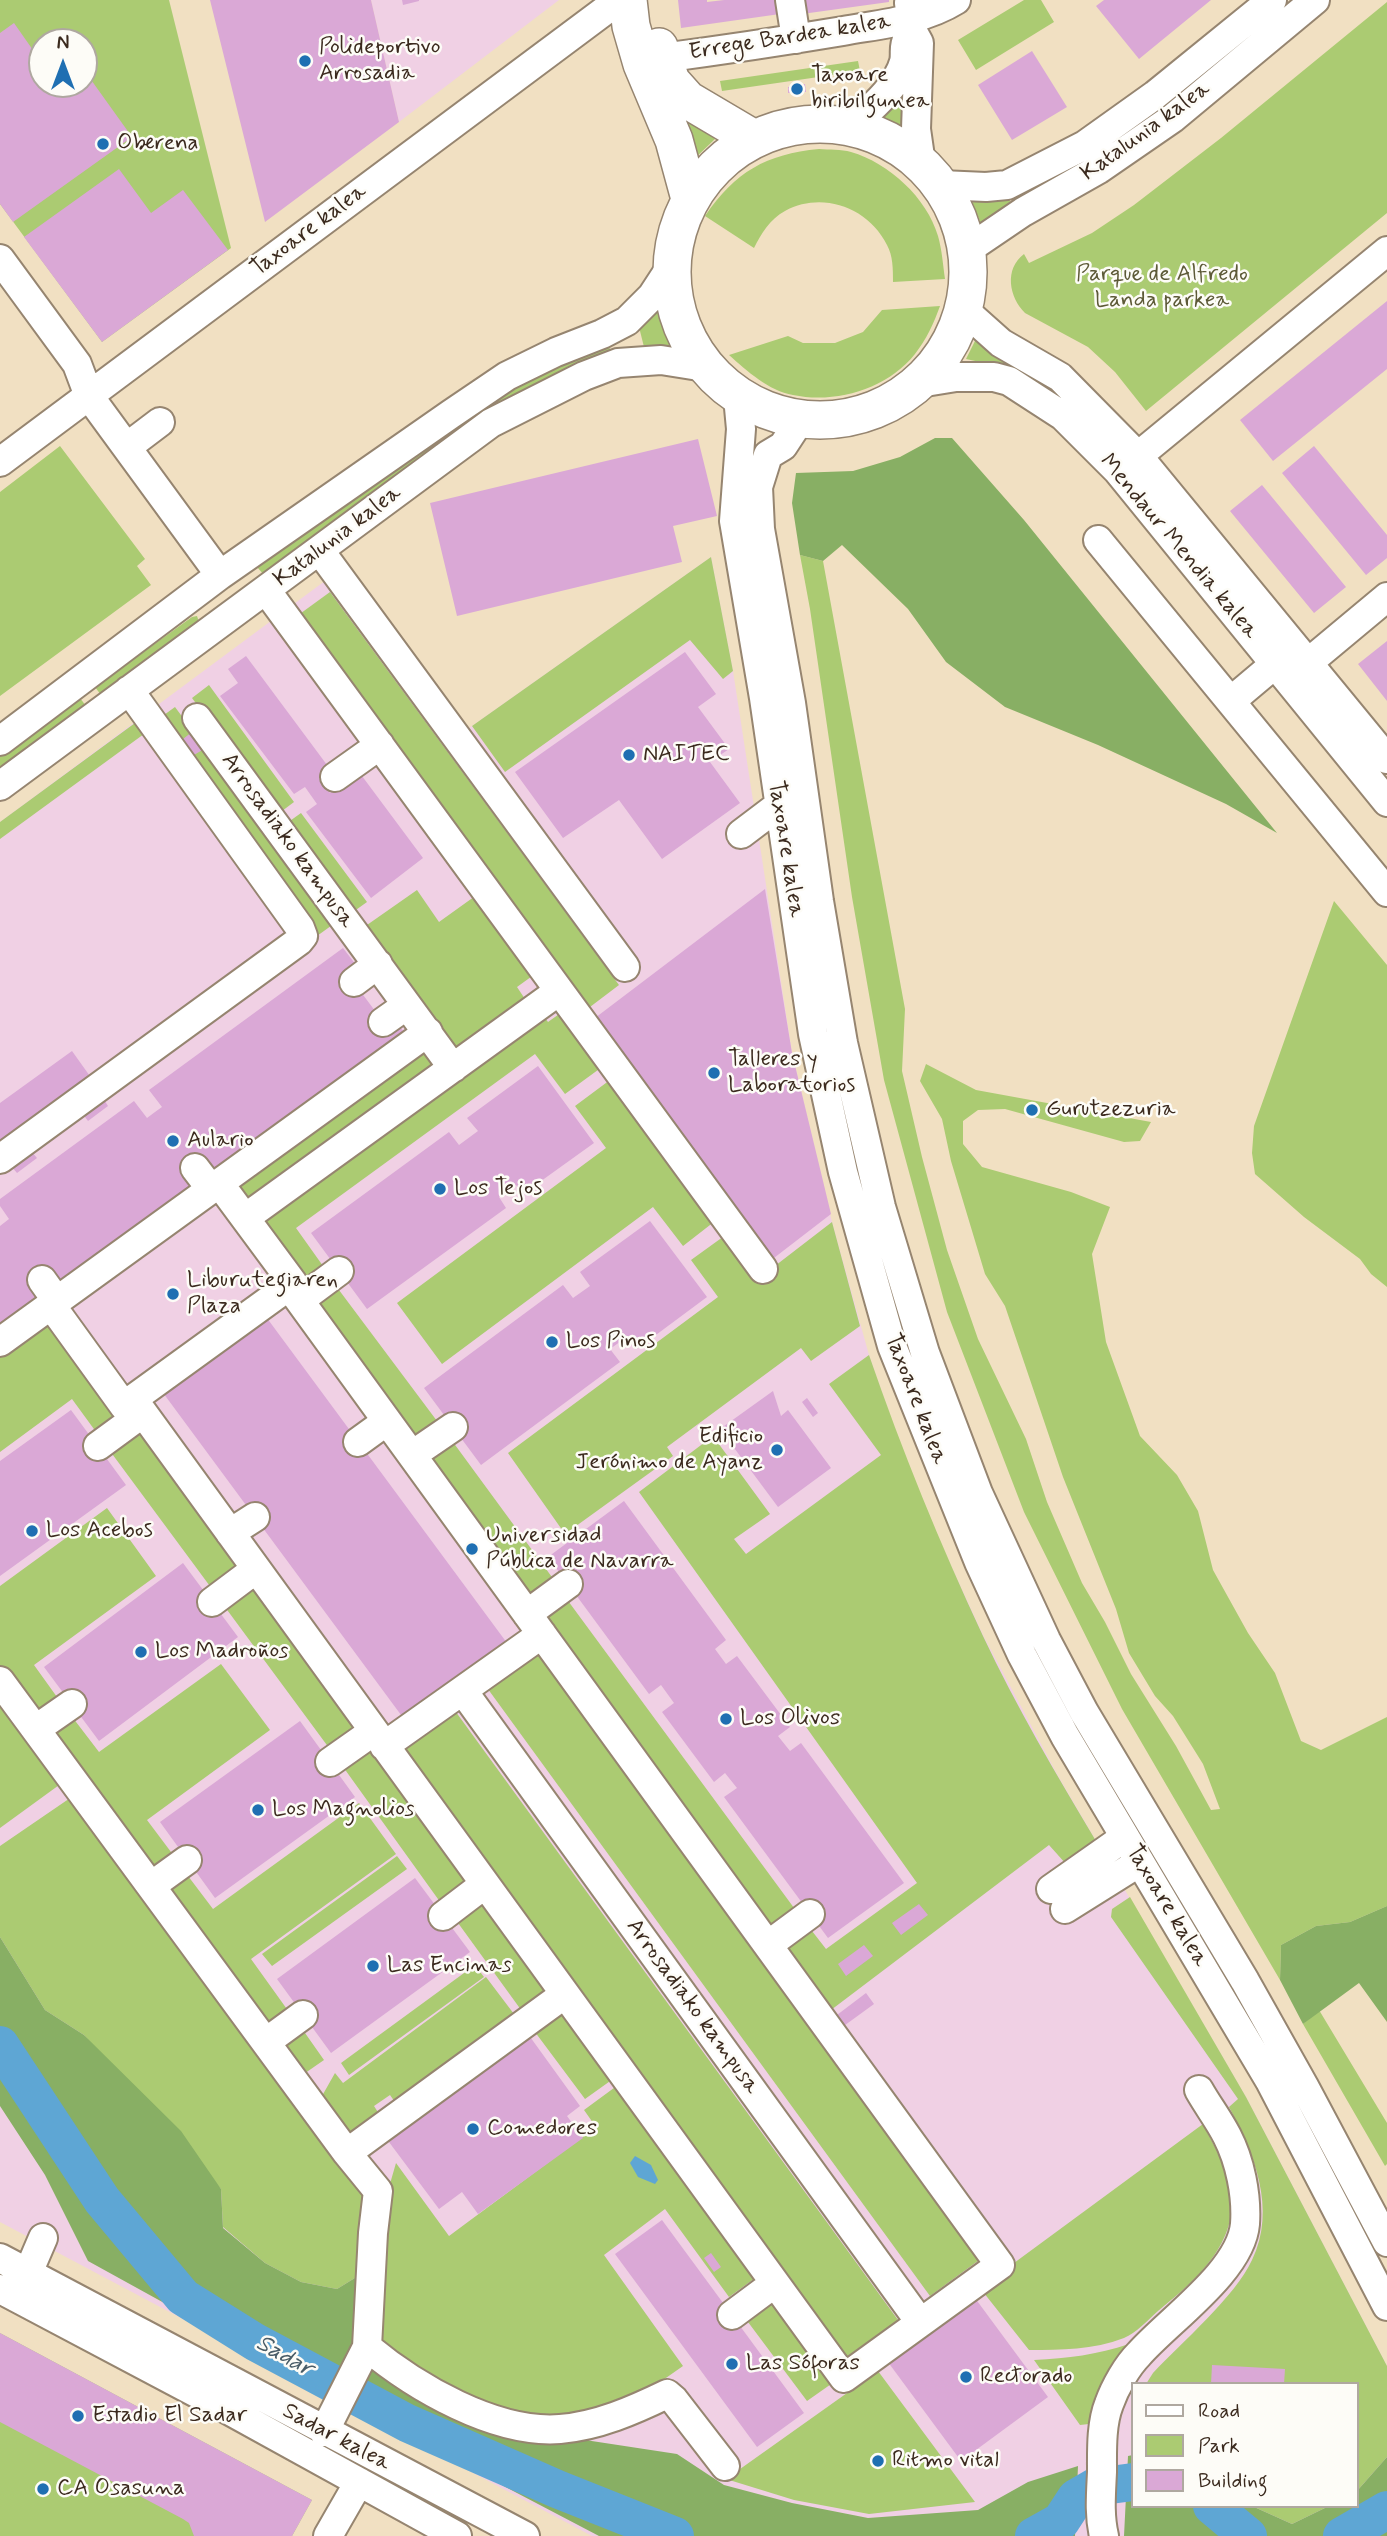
<!DOCTYPE html>
<html>
<head>
<meta charset="utf-8">
<style>
	body { margin:0 }
	#map { position:relative; width:1387px; height:2536px; overflow:hidden; background:#f1e0c2; font-family:Mynerve,sans-serif }
	canvas { display:block }
	.legend { position:absolute; left:1131px; top:2382px; width:228px; height:126px; box-sizing:border-box; background:#fdfcf7; border:2px solid #afa8a0; margin:0; padding:9px 12px; list-style:none; font-size:21px; color:#3b2a1e }
	.legend li { display:flex; align-items:center; gap:14px; height:35px }
	.legend b { width:35px; border:2px solid #afa8a0 }
	.north { position:absolute; left:28px; top:28px; width:70px; height:70px; box-sizing:border-box; background:#fdfcf7; border:2px solid #afa8a0; border-radius:50%; rotate:0deg; font-size:19px; font-weight:700; line-height:28px; text-align:center; color:#3b2a1e }
	.north::after { content:''; display:block; margin:auto; width:24px; height:32px; background:#1f6fb2; clip-path:polygon(50% 0,100% 100%,50% 72%,0 100%) }
</style>
</head>
<body>
<div id="map">
<canvas width="1387" height="2536"></canvas>
<ul class="legend">
<li><b style="height:9px;background:#fff"></b>Road</li>
<li><b style="height:19px;background:#abcb72"></b>Park</li>
<li><b style="height:19px;background:#daa8d6"></b>Building</li>
</ul>
<div class="north">N</div>
</div>
<script>
const context = document.querySelector('canvas').getContext('2d');
context.lineJoin = 'round';
function paint(path, color) { context.fillStyle = color; context.fill(path, 'evenodd'); }
function strokePath(path, color, width, dash) { context.strokeStyle = color; context.lineWidth = width; context.lineCap = dash ? 'butt' : 'round'; context.setLineDash(dash || []); context.stroke(path); }
function drawText(font, color, halo, rows, align = 'center') {
  context.font = font + ' Mynerve,sans-serif'; context.lineWidth = 5; context.setLineDash([]); context.textBaseline = 'middle'; context.strokeStyle = halo; context.fillStyle = color; for (const [text, x, y, turn = 0] of rows) {
    context.save(); context.translate(x, y); context.rotate((+turn || 0) * Math.PI / 180); context.textAlign = isNaN(turn) ? turn : align; if (halo) context.strokeText(text, 0, 0); context.fillText(text, 0, 0); context.restore();
  }
}
paint(new Path2D(`
	M371 0H559L399 122Z
	M711 557 733 671 792 1053 832 1222 869 1355 899 1442 928 1516 984 1637 1057 1774 1246 2097 1387 2366V2536H592L0 2222V822L341 569 462 733ZM1133 2384H1357V2506H1133Z`), '#f0d0e4');
paint(new Path2D(`
	M0 0H169L231 248 102 342 0 204ZM42 42H84V84H42Z
	M1024 0H1041L1054 22 976 70 958 40Z
	M1387 2V213L1146 411 1115 372 1088 347 1025 313C1009 297 1004 269 1024 254L1029 263 1092 233 1134 205 1221 138Z
	M858 61 860 71 722 91 720 81Z
	M899 90 907 92 908 129 881 116Z
	M689 120 715 139 691 162 678 127Z
	M819 149C829 150 841 149 851 152 889 163 927 198 938 236 942 250 943 265 945 279L893 282C893 269 893 256 887 245 868 207 822 191 785 211 770 219 761 234 754 248L705 216C735 172 766 154 819 149Z
	M1009 199 1011 203 981 224 972 202Z
	M940 306C934 323 926 340 915 354 887 389 836 404 793 395 769 391 747 371 729 355L788 336 803 343H835L863 332 882 310Z
	M661 309 675 347H644L639 327Z
	M976 339 1010 364 1008 368 966 359Z
	M607 343 612 353 264 575 257 567 431 439 540 372Z
	M60 446 145 559 137 566 151 585 0 696V492Z
	M800 555 823 561 905 1009 902 1071 922 1157 947 1250 978 1339 1026 1439 1047 1502 1082 1583 1105 1622 1131 1674 1176 1746 1211 1810 1220 1809 1203 1764 1173 1716 1155 1696 1129 1653 1116 1609 1063 1477 1005 1306 985 1274 951 1161 942 1119 920 1081 926 1064 976 1090 1151 1122 1140 1141 1124 1142 1005 1109 978 1110 963 1121V1144L982 1167 1071 1192 1110 1207 1092 1254 1106 1342 1140 1436 1177 1475 1198 1511 1213 1570 1248 1633 1275 1673 1301 1741 1321 1750 1387 1717V1906L1350 1922 1316 1926 1281 1945 1280 1980 1122 1709 1024 1512 947 1312 884 1080 852 897 810 609Z
	M711 557 733 671 723 679 690 640 505 772 472 726Z
	M330 592 619 985 586 1010 297 616Z
	M197 616 199 622 101 695 95 687 192 617Z
	M209 685 294 802 278 814 192 698Z
	M80 698 86 706 0 769V757Z
	M175 707 335 923 317 936 157 720Z
	M135 723 144 734 0 839V822Z
	M301 813 367 902 353 912 287 823Z
	M417 890 439 922 478 894 535 974 517 987 529 1005 458 1054 367 925Z
	M1334 901 1387 965V1287L1371 1274 1360 1259 1304 1217 1255 1174 1252 1153 1254 1126Z
	M540 1011 548 1022 562 1012 602 1067 565 1094 535 1054 296 1228 328 1273 303 1291 258 1216Z
	M426 1042 444 1068 249 1210 230 1185Z
	M614 1077 719 1218 683 1246 653 1207 442 1364 397 1303 606 1148 575 1106Z
	M832 1222 860 1326 811 1361 801 1348 667 1447 673 1456 565 1534 508 1453 718 1297 691 1260 727 1234 758 1279Z
	M333 1282 440 1425 416 1443 309 1300Z
	M50 1310 127 1415 99 1436 72 1399 0 1452V1347Z
	M869 1355C902 1451 940 1544 983 1636 1016 1706 1056 1774 1096 1841L1066 1864 1049 1845 831 2010 779 1942 805 1922 826 1949 917 1883 639 1492 713 1436 770 1514 734 1539 746 1554 881 1455 829 1384Z
	M135 1427 243 1572 215 1593 107 1447Z
	M450 1438 557 1584 531 1603 424 1456Z
	M107 1508 156 1576 34 1665 62 1704 39 1722 0 1669V1586Z
	M251 1582 361 1731 332 1752 222 1603Z
	M563 1594 797 1912 772 1930 538 1612Z
	M538 1647 982 2258 930 2296 485 1685Z
	M221 1664 270 1730 147 1820 177 1860 152 1878 48 1737 73 1718 99 1752Z
	M0 1691 66 1780 0 1828Z
	M453 1708 898 2320 845 2358 400 1746Z
	M370 1743 472 1885 443 1906 341 1764Z
	M76 1794 369 2190 363 2273 337 2289 301 2282 265 2263 223 2227 221 2189 84 2035 45 2010 0 1937V1846Z
	M359 1803 396 1854 251 1959 289 2012 265 2030 162 1889 185 1872 213 1909Z
	M397 1856 407 1869 272 1966 262 1954Z
	M481 1896 552 1993 524 2014 453 1916Z
	M1130 1897 1246 2097 1387 2366V2457L1357 2491V2384H1146L1153 2373C1182 2342 1235 2297 1252 2260 1277 2209 1254 2153 1229 2107L1238 2099 1111 1917 1112 1909Z
	M475 1965 484 1977 349 2075 341 2063Z
	M486 1977 517 2018 397 2105 390 2095 374 2106 381 2117 347 2143 318 2103 335 2073 343 2083Z
	M557 2003 613 2079 585 2099 529 2024Z
	M1319 2010 1387 2123V2164L1385 2166 1303 2024Z
	M294 2031 299 2037 305 2033 324 2060 298 2078 275 2045Z
	M618 2085 758 2276 729 2297 665 2209 604 2255 683 2366 633 2401 549 2421 473 2404 390 2349 377 2332 385 2201 396 2163 449 2236 596 2127 584 2110Z
	M1203 2124C1213 2144 1226 2166 1230 2188 1241 2242 1195 2281 1158 2311 1148 2320 1136 2333 1124 2338 1093 2350 1061 2350 1029 2350L980 2288Z
	M775 2302 834 2382 807 2401 748 2322Z
	M0 2333 312 2500 292 2536H0Z
	M1129 2344 1097 2400 1089 2424 1080 2425 1034 2360C1068 2358 1097 2355 1129 2344Z
	M878 2371 975 2502 869 2514 794 2500 726 2479Z
	M1252 2506H1329L1292 2524Z`), '#abcb72');
paint(new Path2D(`
	M935 438H952L1024 520 1277 833 1226 804 1098 745 1005 707 946 662 908 609 842 545 823 561 800 555 792 503 796 473 853 471 900 457Z
	M1387 1906V2022L1359 1983 1303 2024 1280 1980 1281 1945 1316 1926 1350 1922Z
	M0 1937 45 2010 84 2035 181 2131 221 2189 223 2228 265 2263 301 2282 337 2289 363 2273 378 2368 572 2438 677 2454 724 2485 792 2503 868 2518 978 2510 1028 2482 1078 2466 1075 2536H599L351 2406 88 2261 45 2175 0 2106Z
	M1133 2455V2506H1252L1292 2524 1329 2506H1357V2491L1387 2457V2536H1124L1128 2456Z`), '#88af64');
paint(new Path2D(`
	M635 2156 651 2165 658 2180 655 2184 638 2177 630 2163Z`), '#5ea6d4');
strokePath(new Path2D(`
	M0 2045 102 2200 183 2297 255 2342 407 2423 557 2489 675 2536
	M1212 2506 1248 2536
	M1034 2536 1061 2521 1076 2498 1095 2487 1133 2482
	M1342 2536 1387 2510`), '#5ea6d4', 38);
paint(new Path2D(`
	M210 0H371L399 122 265 222Z
	M402 0H419V1L403 5Z
	M678 0H707V2L724 0H779L780 14 681 28Z
	M800 0H889V2L802 14Z
	M1104 0H1211L1139 59 1096 6Z
	M14 23 42 63V84H84V70L132 137 13 222 0 204V33Z
	M1032 51 1067 107 1012 140 978 85Z
	M805 84 806 92 788 93V87Z
	M119 169 151 213 183 190 228 250 102 342 24 237Z
	M1387 301V369L1273 461 1240 420Z
	M698 439 717 516 673 526 682 562 457 616 430 503Z
	M1314 446 1387 535V558L1366 575 1282 473Z
	M1262 485 1346 587 1314 613 1230 511Z
	M1387 641V701L1358 664Z
	M685 652 716 694 698 707 729 749 710 762 740 803 662 859 619 800 563 838 515 772Z
	M246 656 330 769 319 778 330 793 359 772 423 858 371 898 306 812 317 804 305 787 294 794 220 696 238 683 228 669Z
	M192 732 204 749 194 755 183 739Z
	M765 889 792 1053 831 1214 770 1261 591 1021Z
	M343 948 356 965 346 972 387 1027 396 1021 408 1038 0 1338V1226L9 1219 0 1206V1199L134 1101 147 1118 155 1112 162 1107 149 1090Z
	M72 1051 92 1079 0 1146V1103Z
	M538 1066 594 1143 523 1194 516 1185 499 1197 506 1208 367 1309 311 1233 449 1132 459 1145 478 1131 467 1118Z
	M103 1098 108 1106 88 1121 82 1113Z
	M31 1151 37 1158 17 1173 11 1166Z
	M650 1221 707 1297 637 1349 628 1336 610 1349 620 1362 481 1465 424 1388 563 1285 573 1298 590 1286 580 1272Z
	M261 1310 507 1643 404 1719 158 1386Z
	M773 1391 781 1416 788 1410 831 1468 778 1507 720 1429Z
	M807 1398 818 1413 813 1417 802 1402Z
	M71 1410 126 1485 0 1576V1461Z
	M624 1501 726 1640 715 1649 726 1664 737 1656 790 1727 778 1736 790 1751 801 1743 904 1883 828 1938 724 1797 737 1788 725 1773 714 1782 662 1712 674 1703 661 1685 649 1694 548 1557Z
	M183 1563 238 1637 99 1741 44 1667Z
	M300 1721 355 1797 215 1898 160 1822Z
	M415 1878 470 1952 331 2053 277 1979Z
	M919 1904 928 1915 901 1935 892 1923Z
	M864 1945 873 1956 846 1976 838 1964Z
	M866 1993 874 2004 841 2028 833 2018Z
	M528 2034 580 2106 567 2116 583 2138 478 2214 462 2192 439 2209 386 2138Z
	M662 2220 804 2413 757 2447 615 2254Z
	M711 2253 721 2267 714 2272 704 2258Z
	M972 2294 1048 2397 961 2461 885 2358Z
	M0 2333 312 2500 292 2536H194L189 2523 183 2519 0 2422Z
	M1212 2365 1285 2369 1284 2384H1211Z`), '#daa8d6');
const minor = new Path2D(`
	M790 0 796 39
	M909 3 913 32 919 43 916 129 921 164
	M662 58C723 50 783 41 843 31 881 24 922 21 956 0
	M851 127C869 110 897 88 904 62 906 54 903 47 907 40
	M941 185 986 187 1007 185 1085 145 1155 95 1272 0
	M967 250 1023 212 1099 169 1173 118 1315 0
	M0 259 77 364 89 396 220 575
	M964 310 1001 343 1060 377 1138 456 1387 759
	M919 383 956 377H994L1009 381 1063 416 1117 470 1387 802
	M738 397 741 429 734 521 764 698 813 1034 843 1172 892 1346 979 1562 1022 1655 1065 1736 1270 2081 1387 2306
	M800 420 783 446 768 455 758 487 760 529 791 703 819 901 843 1043 881 1207 925 1353 978 1493 1046 1640 1084 1712 1245 1981 1304 2086 1387 2242
	M127 447 160 422
	M1138 456 1387 251
	M0 462 619 0
	M1098 540 1387 892
	M320 551 625 967
	M266 590 763 1269
	M1309 662 1387 597
	M1231 701 1275 664
	M197 718 453 1068
	M0 741 220 575 451 414 507 376 556 352 602 334 627 321 652 296 671 267
	M335 777 380 745
	M0 786 491 423 584 376 618 363 661 360 705 367
	M741 834 778 806
	M354 982 378 964
	M383 1022 407 1005
	M0 1159 299 941 303 936 300 928 129 690
	M195 1168 211 1189
	M245 1218 559 991
	M42 1280 57 1301
	M300 1300 339 1271
	M51 1305 124 1406 133 1399 844 2378 1000 2265 289 1286 293 1283 219 1183
	M0 1342 428 1032
	M133 1399 289 1286
	M358 1442 387 1421
	M98 1446 143 1413
	M412 1455 453 1427
	M230 1533 255 1517
	M212 1602 256 1569
	M527 1614 568 1584
	M0 1681 347 2153 565 1994
	M463 1691 920 2322
	M36 1729 72 1704
	M384 1746 542 1634
	M330 1762 374 1731
	M151 1886 187 1860
	M1051 1889 1125 1837
	M1065 1909 1140 1862
	M443 1916 485 1884
	M768 1945 810 1914
	M266 2042 303 2015
	M0 2258 525 2536
	M28 2273 43 2238
	M0 2289 223 2407 457 2536
	M732 2315 775 2283
	M367 2347C415 2387 495 2434 560 2429 598 2426 634 2410 667 2394L674 2400 725 2466
	M324 2432 367 2347 373 2233 378 2191 347 2153
	M328 2536 359 2482
	M1104 2536C1099 2515 1101 2494 1102 2472 1102 2451 1101 2424 1109 2404 1115 2387 1127 2366 1139 2354 1169 2320 1241 2271 1245 2224 1247 2195 1240 2161 1227 2136 1219 2120 1208 2106 1199 2090`);
const major = new Path2D(`
	M628 0 631 26 642 64 674 140 690 199
	M659 47 671 81 688 100 754 139
	M672 272a148 148 0 1 1 296 0a148 148 0 1 1-296 0Z`);
strokePath(minor, '#968570', 32);
strokePath(major, '#968570', 40);
strokePath(minor, '#fff', 28);
strokePath(major, '#fff', 37);
for (const [x, y, r, color] of [
	[305,61,7,"#1f6fb2"],
	[797,89,7,"#1f6fb2"],
	[103,144,7,"#1f6fb2"],
	[629,755,7,"#1f6fb2"],
	[714,1073,7,"#1f6fb2"],
	[1032,1110,7,"#1f6fb2"],
	[173,1141,7,"#1f6fb2"],
	[440,1189,7,"#1f6fb2"],
	[173,1294,7,"#1f6fb2"],
	[552,1342,7,"#1f6fb2"],
	[777,1450,7,"#1f6fb2"],
	[32,1531,7,"#1f6fb2"],
	[472,1549,7,"#1f6fb2"],
	[141,1652,7,"#1f6fb2"],
	[726,1719,7,"#1f6fb2"],
	[258,1810,7,"#1f6fb2"],
	[373,1966,7,"#1f6fb2"],
	[473,2129,7,"#1f6fb2"],
	[732,2364,7,"#1f6fb2"],
	[966,2377,7,"#1f6fb2"],
	[78,2416,7,"#1f6fb2"],
	[878,2461,7,"#1f6fb2"],
	[43,2489,7,"#1f6fb2"]
]) { const dot = new Path2D(); dot.arc(x, y, r, 0, 2 * Math.PI); context.fillStyle = color; context.fill(dot); strokePath(dot, '#fdfcf7', 2.5); }
drawText('23px', '#3b2a1e', '#fdfcf7', [
	["Errege Bardea kalea",790,38,-9],
	["Katalunia kalea",1146,132,-36],
	["Taxoare kalea",309,231,-37],
	["Katalunia kalea",338,537,-37],
	["Mendaur Mendia kalea",1178,547,50],
	["Arrosadiako kampusa",287,841,54],
	["Taxoare kalea",785,849,81],
	["Taxoare kalea",915,1399,69],
	["Taxoare kalea",1166,1906,59],
	["Arrosadiako kampusa",692,2007,54],
	["Sadar kalea",336,2438,28]
]);
drawText('23px', '#3b2a1e', '#fdfcf7', [
	["Polideportivo",319,48],
	["Arrosadia",319,74],
	["Taxoare",811,76],
	["biribilgunea",811,102],
	["Oberena",117,144],
	["NAITEC",643,755],
	["Talleres y",728,1060],
	["Laboratorios",728,1086],
	["Gurutzezuria",1046,1110],
	["Aulario",187,1141],
	["Los Tejos",454,1189],
	["Liburutegiaren",187,1281],
	["Plaza",187,1307],
	["Los Pinos",566,1342],
	["Edificio",763,1437,"right"],
	["Jerónimo de Ayanz",763,1463,"right"],
	["Los Acebos",46,1531],
	["Universidad",486,1536],
	["Pública de Navarra",486,1562],
	["Los Madroños",155,1652],
	["Los Olivos",740,1719],
	["Los Magnolios",272,1810],
	["Las Encinas",387,1966],
	["Comedores",487,2129],
	["Las Sóforas",746,2364],
	["Rectorado",980,2377],
	["Estadio El Sadar",92,2416],
	["Ritmo vital",892,2461],
	["CA Osasuna",57,2489]
], 'left');
drawText('23px', '#5d5a37', '#fdfcf7', [
	["Parque de Alfredo",1162,275],
	["Landa parkea",1162,301]
]);
drawText('italic 24px', '#495c67', '#fdfcf7', [
	["Sadar",284,2357,29]
]);
</script>
</body>
</html>
